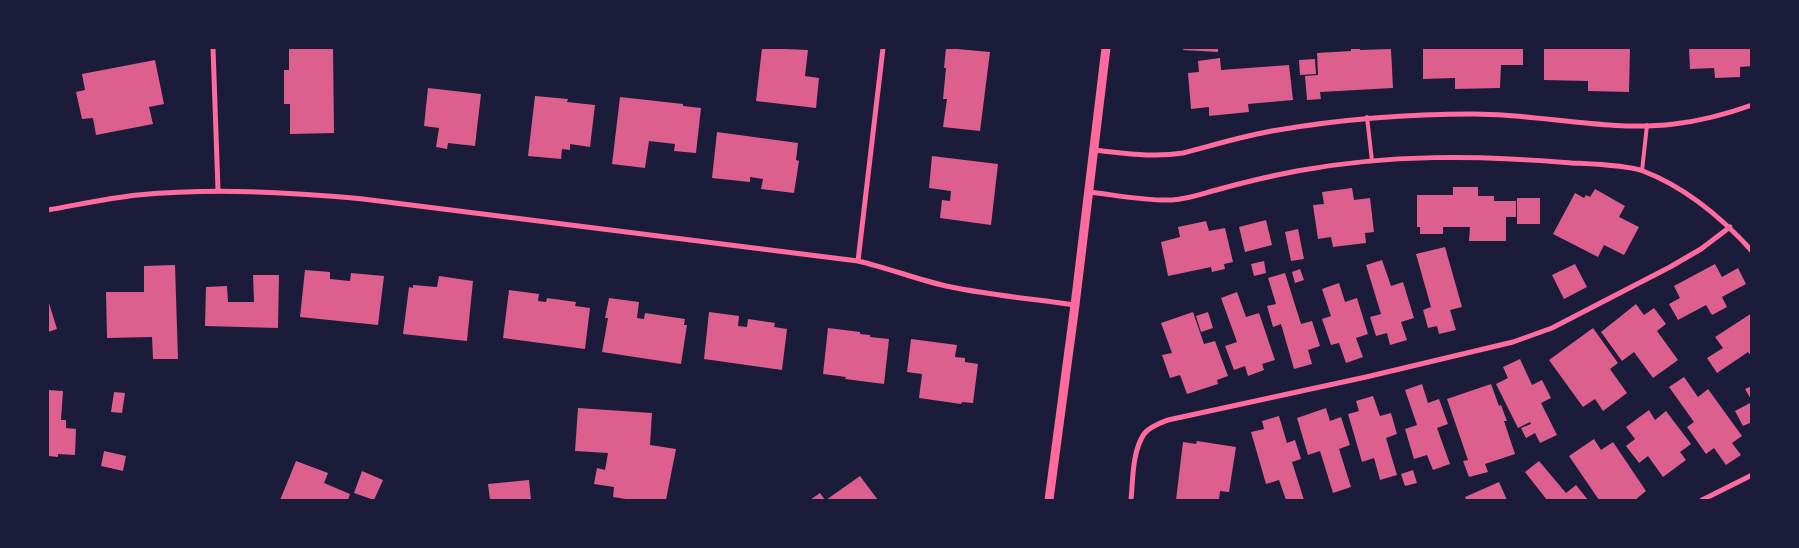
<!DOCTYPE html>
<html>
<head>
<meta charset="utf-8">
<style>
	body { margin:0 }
	#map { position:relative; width:1799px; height:548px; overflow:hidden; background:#1b1b3a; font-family:"Archivo Narrow",sans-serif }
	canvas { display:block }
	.frame { position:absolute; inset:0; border:49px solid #1b1b3a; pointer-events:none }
</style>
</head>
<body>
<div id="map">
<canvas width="1799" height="548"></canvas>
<div class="frame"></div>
</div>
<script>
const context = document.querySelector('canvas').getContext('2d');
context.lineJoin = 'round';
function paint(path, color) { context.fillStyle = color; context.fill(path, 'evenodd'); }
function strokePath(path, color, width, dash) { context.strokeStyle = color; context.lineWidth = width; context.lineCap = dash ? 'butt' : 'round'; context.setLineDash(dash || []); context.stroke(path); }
paint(new Path2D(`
	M289 48H333L334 133 290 134V104H284V70H289Z
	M762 48 808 50 805 76 819 78 816 108 756 101Z
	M946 48 990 52 980 131 943 127 947 99H943L946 68H944Z
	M1184 48H1218V52L1183 50Z
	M1351 48H1360V50L1391 49 1393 88 1320 92 1321 99 1307 100 1305 76 1318 75 1317 53 1351 51Z
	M1423 48H1523V65H1501L1500 88 1455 89V78L1423 79Z
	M1544 48H1630L1629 92 1588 91V81L1544 80Z
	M1689 48H1752V66L1740 67V77L1715 78 1714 68 1690 69Z
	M1220 58 1221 70 1289 65 1293 100 1248 104 1249 112 1209 116V107L1191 109 1188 73 1199 72 1198 61Z
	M1315 59 1316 74 1300 75 1299 60Z
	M155 60 164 104 149 107 153 124 96 135 93 118 82 119 76 92 85 90 82 74Z
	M428 88 481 94 475 146 448 143 447 149 436 147 439 128 424 126Z
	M535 96 568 99 567 102 595 105 590 147 570 144V150L562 149 561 159 528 156Z
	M620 97 683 104V106L701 108 696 153 674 151 675 144 649 141 645 168 612 164Z
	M717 132 798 143 796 160 799 161 794 193 761 189 763 179 750 177V182L712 178Z
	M932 156 998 164 991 225 940 218 942 200 950 201 951 191 929 188Z
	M1453 187H1478V196H1494V201H1516V217H1506V241H1469L1470 227H1443V234H1420V227H1417V195H1453Z
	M1352 188 1354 200 1370 198 1374 232 1365 233 1366 243 1333 247 1331 237 1318 239 1313 205 1324 204 1322 192Z
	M1595 189 1625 206 1619 217 1639 227 1624 255 1604 245 1598 257 1553 234 1575 193 1584 198 1586 195 1590 197Z
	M1517 198H1540V224H1517Z
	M1266 220 1272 245 1245 252 1239 227Z
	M1206 221 1209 231 1225 228 1233 262 1224 264 1225 269 1212 272 1211 267 1168 276 1161 242 1180 237 1178 227Z
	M1298 229 1304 259 1291 261 1285 232Z
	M1445 247 1462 307 1450 310 1456 330 1439 334 1437 326 1428 328 1423 310 1431 307 1416 254Z
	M1382 260 1391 286 1403 282 1414 318 1401 322 1407 340 1390 345 1387 333 1376 336 1370 317 1381 314 1366 265Z
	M1264 261 1266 273 1254 276 1251 264Z
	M1575 264 1587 287 1564 299 1552 275Z
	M1715 264 1722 277 1738 268 1746 284 1722 297 1727 307 1712 315 1706 305 1678 320 1669 304 1680 298 1674 286Z
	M175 265 178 359H153L152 337 107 338 106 292H144V266Z
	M1300 269 1304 280 1295 283 1292 272Z
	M305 270 330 272V279L350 281 351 273 384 276 378 325 300 317Z
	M1285 273 1301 324 1312 321 1320 346 1308 350 1312 364 1294 369 1281 324 1273 327 1267 306 1276 304 1268 278Z
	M253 275H279L278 328 205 326 206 287 227 286 228 302H254Z
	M439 276 473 281 467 341 403 334 409 287 413 288V285L437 287Z
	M1339 283 1345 302 1357 298 1368 334 1356 338 1363 357 1346 363 1339 343 1331 345 1322 319 1331 316 1322 289Z
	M509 290 539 294 538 301 546 302 547 298 576 302 575 306 590 308 585 349 503 338Z
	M1237 292 1246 317 1259 313 1275 360 1262 364 1264 370 1248 376 1245 366 1234 370 1225 346 1237 342 1221 298Z
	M609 298 639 302 637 318 644 319 645 313 685 319 684 325H687L681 364 602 352 608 318H605Z
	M48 300 57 329 48 332Z
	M1636 304 1644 315 1654 308 1666 324 1657 331 1678 360 1653 378 1634 352 1622 361 1601 332Z
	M709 312 739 316 738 326 747 327 748 319 775 323 774 327 787 329 782 370 704 359Z
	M1193 312 1204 344 1215 341 1228 376 1217 380 1218 384 1187 394 1180 375 1170 378 1162 355 1172 353 1161 323Z
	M1208 312 1213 328 1201 332 1196 316Z
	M1752 313V357L1748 352 1717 373 1707 358 1723 348 1715 337Z
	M828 328 860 332V334L870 335V337L889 339 884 384 845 379 846 377 823 374Z
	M1593 328 1618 363 1610 369 1627 393 1603 411 1595 399 1583 407 1549 360Z
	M911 339 957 345 955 357 965 358V362L978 364 973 403 962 402 961 404 919 398 922 374 907 372Z
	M1520 359 1532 385 1542 380 1551 398 1541 403 1557 435 1540 443 1535 433 1526 438 1521 428 1531 424 1530 422 1518 428 1496 384 1508 378 1503 367Z
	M1684 377 1698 397 1708 389 1742 436 1732 443 1741 455 1726 465 1714 448 1706 454 1687 427 1694 422 1669 387Z
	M1422 384 1428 403 1439 399 1448 424 1437 428 1450 464 1433 470 1427 455 1414 459 1405 429 1417 425 1405 390Z
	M1491 384 1499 406 1501 405 1507 421H1504L1515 454 1485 464 1488 472 1469 477 1463 461 1468 460 1447 399Z
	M1752 386V401L1745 389Z
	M48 390 63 391 61 420H66V428L76 429 75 455 58 454V457L48 456Z
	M114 392 125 393 122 413 111 412Z
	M1373 396 1380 416 1391 413 1397 434 1386 438 1397 475 1380 480 1374 458 1362 462 1348 414 1359 411 1356 401Z
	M1752 402V422L1743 426 1735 411Z
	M578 408 652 413 650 445 676 449 666 500H632L613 497 614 487 594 484 597 468 605 470 608 453 575 451Z
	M1326 408 1330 421 1341 417 1350 445 1339 449 1351 487 1333 493 1320 451 1308 455 1297 418Z
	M1649 410 1655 420 1666 411 1691 444 1680 452 1686 460 1663 477 1648 456 1639 463 1626 446 1635 439 1626 427Z
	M1279 416 1287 443 1295 440 1301 459 1292 462 1304 500H1286L1279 480 1266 484 1251 432 1264 429 1262 421Z
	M1594 439 1601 450 1613 442 1646 491 1635 500H1599L1569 456Z
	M1197 441 1236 447 1229 492 1220 491 1219 500H1176L1183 442 1196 444Z
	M104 451 126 456 123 471 101 466Z
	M296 461 328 473 324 483 350 494 348 500H280Z
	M1539 461 1566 493 1576 485 1588 500H1547L1525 472Z
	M1413 470 1417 483 1405 486 1401 474Z
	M362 471 383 480 374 500 354 493Z
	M860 476 878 500H826Z
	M529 480 531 500H490L488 484Z
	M1499 482 1507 500H1466L1465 497Z
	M820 493 825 500H810Z`), '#dd5f8e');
strokePath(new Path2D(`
	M1367 117 1372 161
	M1642 171 1647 125`), '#ff6b9d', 4);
strokePath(new Path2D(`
	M213 48 218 190
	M1094 150C1124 153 1153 158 1183 153 1214 145 1246 135 1278 130 1343 119 1408 114 1474 114 1541 114 1608 132 1674 124 1700 121 1727 114 1752 105
	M1089 192C1116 195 1145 201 1172 200 1189 199 1204 193 1220 189 1245 182 1271 176 1297 171 1388 154 1480 155 1572 163 1591 164 1626 165 1643 171 1685 187 1722 218 1752 251
	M48 210C77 205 108 198 138 195 213 188 288 192 363 199L858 261C888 268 916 279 946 286 988 295 1033 299 1075 305
	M858 261 883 48
	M1131 500C1133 480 1132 452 1144 434 1149 427 1160 423 1168 420L1366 377 1513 342 1552 328 1670 267 1701 249 1730 227
	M1702 500 1752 475`), '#ff6b9d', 5);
strokePath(new Path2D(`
	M1049 500 1075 305 1106 48`), '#ff6b9d', 9);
</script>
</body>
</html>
